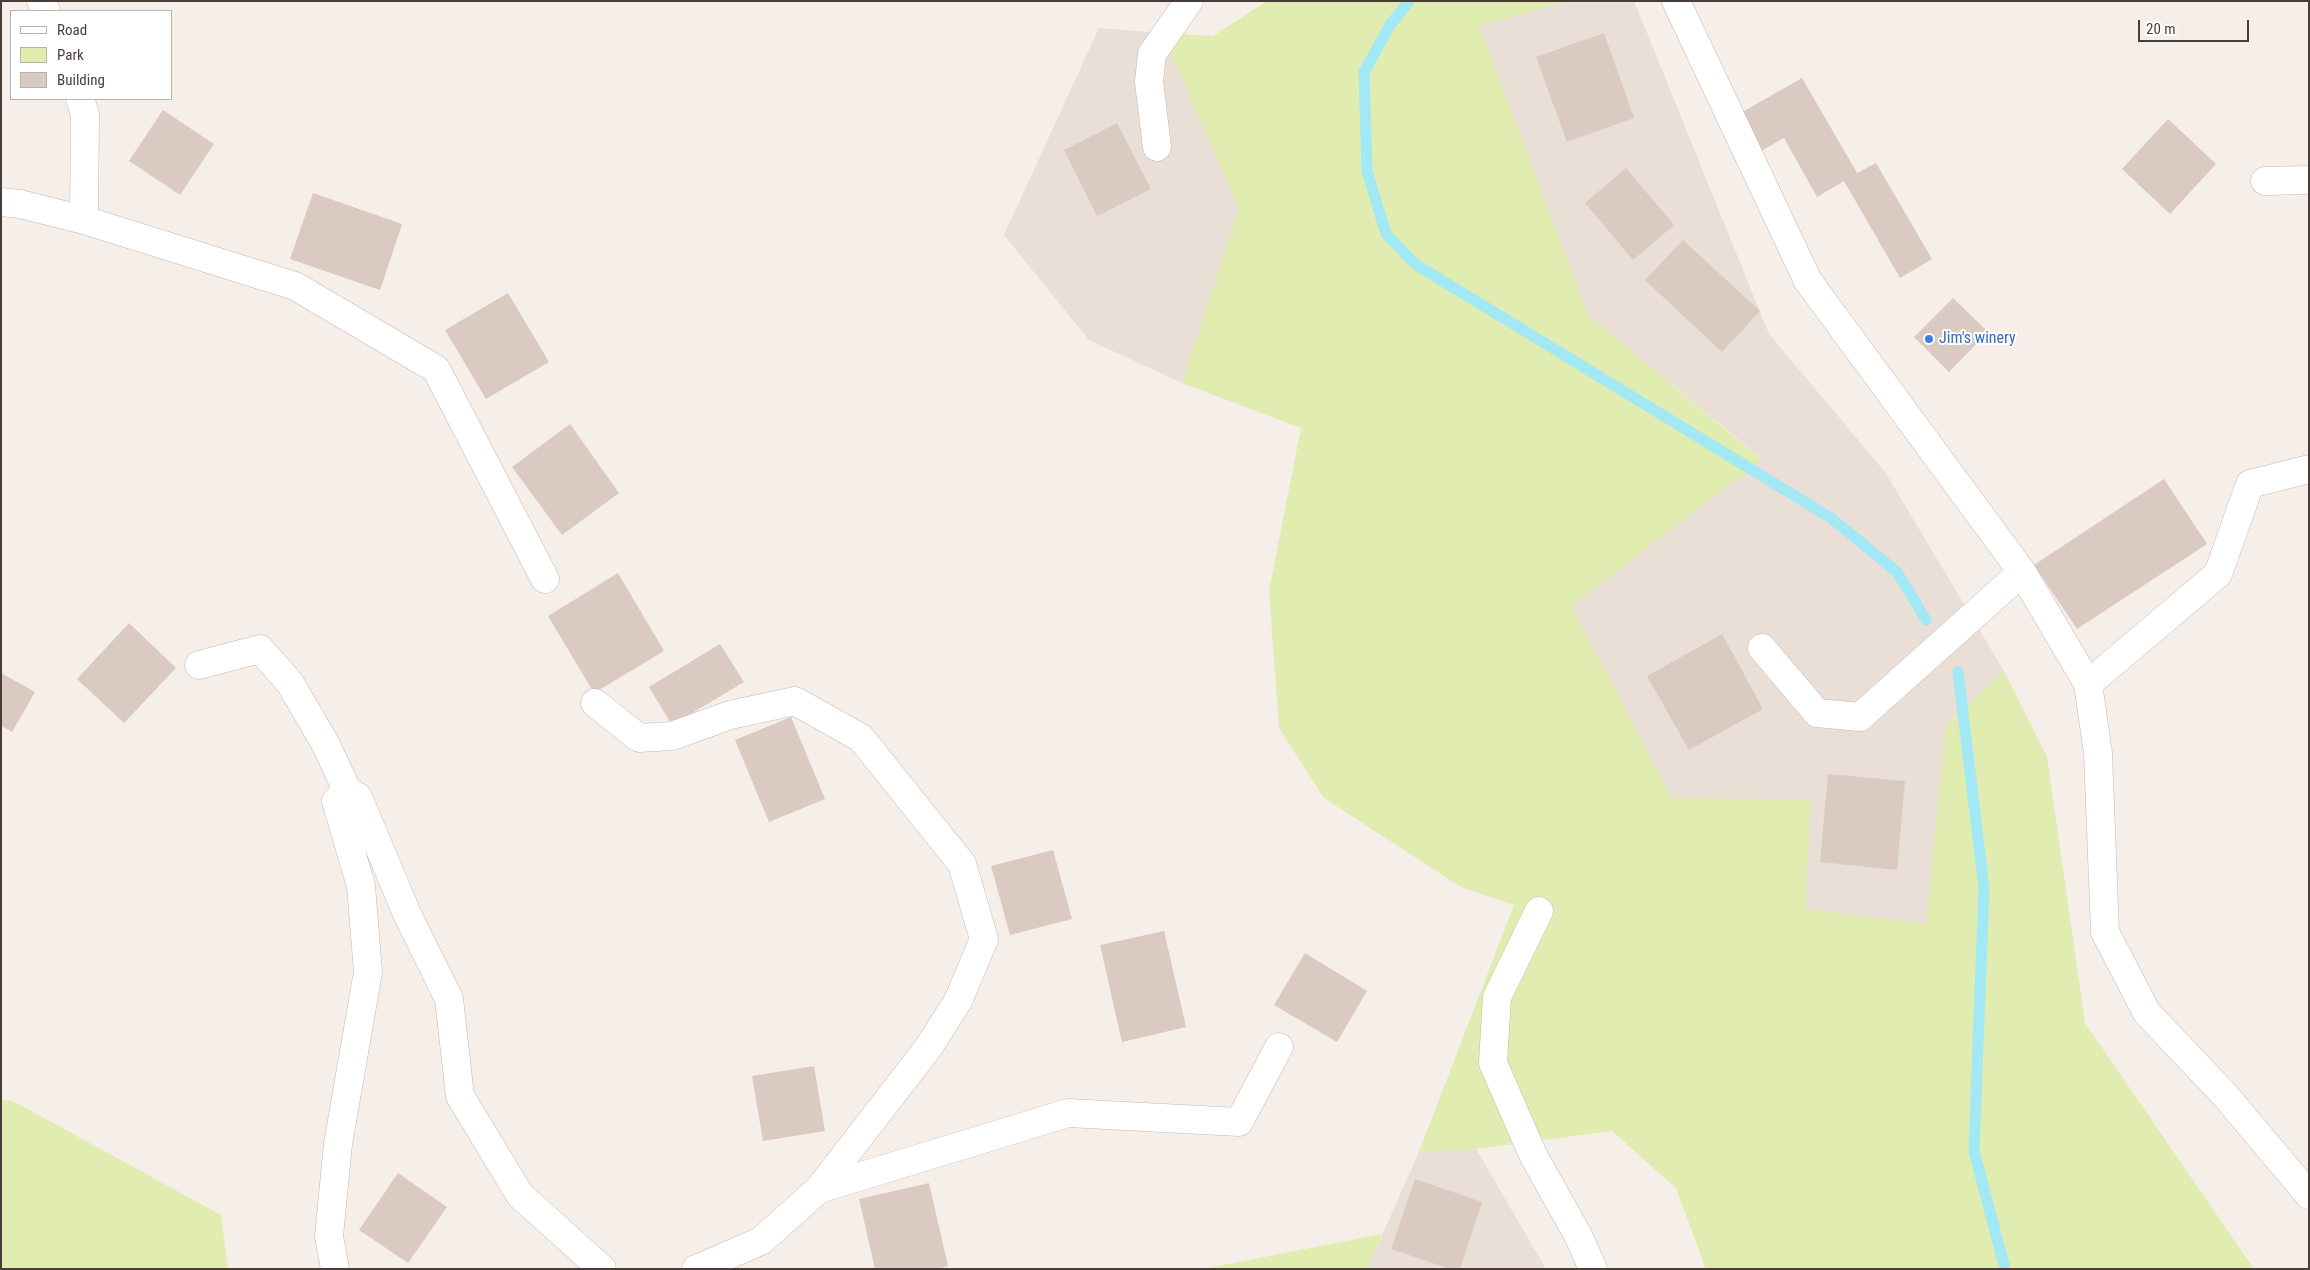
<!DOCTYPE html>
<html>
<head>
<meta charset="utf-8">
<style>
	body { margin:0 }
	#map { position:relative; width:2310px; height:1270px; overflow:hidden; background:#f5eee9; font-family:"Roboto Condensed",sans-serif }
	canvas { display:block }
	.frame { position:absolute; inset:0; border:2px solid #4a3d37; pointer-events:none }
	.legend { position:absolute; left:10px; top:10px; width:162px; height:90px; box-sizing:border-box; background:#fff; border:1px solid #b7b1af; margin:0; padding:6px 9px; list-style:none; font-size:15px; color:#4a3d37 }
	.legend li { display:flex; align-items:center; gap:10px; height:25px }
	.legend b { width:25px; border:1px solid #b7b1af }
	.scale { position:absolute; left:2138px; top:20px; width:111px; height:22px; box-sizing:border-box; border:2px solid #4a3d37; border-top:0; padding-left:6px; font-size:15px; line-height:18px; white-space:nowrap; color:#4a3d37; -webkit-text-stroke:4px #fff; paint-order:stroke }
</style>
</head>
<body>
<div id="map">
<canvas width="2310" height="1270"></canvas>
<div class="frame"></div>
<ul class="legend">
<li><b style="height:6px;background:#fff"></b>Road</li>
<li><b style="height:14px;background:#e0ecb0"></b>Park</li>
<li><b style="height:14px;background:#dbcac1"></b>Building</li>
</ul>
<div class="scale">20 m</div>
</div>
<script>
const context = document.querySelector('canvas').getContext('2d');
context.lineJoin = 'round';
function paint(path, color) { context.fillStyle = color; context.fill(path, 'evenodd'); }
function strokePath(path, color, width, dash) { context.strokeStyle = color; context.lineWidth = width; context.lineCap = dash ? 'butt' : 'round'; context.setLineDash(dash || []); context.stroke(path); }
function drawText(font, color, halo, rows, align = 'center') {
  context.font = font + ' "Roboto Condensed",sans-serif'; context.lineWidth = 4; context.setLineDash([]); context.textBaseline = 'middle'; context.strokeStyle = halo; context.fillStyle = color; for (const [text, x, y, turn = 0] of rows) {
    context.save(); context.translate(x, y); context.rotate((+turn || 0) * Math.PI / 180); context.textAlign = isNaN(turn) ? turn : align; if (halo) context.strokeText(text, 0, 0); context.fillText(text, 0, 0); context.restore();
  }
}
paint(new Path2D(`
	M1569 1H1634L1769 334 1885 472 2004 671 1946 726 1926 924 1805 909 1810 800 1672 799 1571 606 1762 459 1588 315 1479 26Z
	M1099 28 1162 33 1239 208 1182 383 1089 340 1004 235Z
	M1476 1149 1546 1269H1367L1419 1152Z`), '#eadfd7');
paint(new Path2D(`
	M1267 1H1569L1479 26 1588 315 1762 460 1571 606 1672 798 1811 800 1805 909 1926 924 1946 726 2004 671 2047 757 2085 1023 2254 1269H1706L1676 1188 1612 1131 1476 1149 1419 1152 1514 905 1461 887 1324 798 1279 728 1269 591 1301 428 1182 383 1239 208 1162 33 1213 36Z
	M11 1100 221 1215 228 1269H1V1101Z
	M1382 1234 1367 1269H1203Z`), '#e0ecb0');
strokePath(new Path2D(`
	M1409 1 1390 25 1364 72 1367 171 1386 234 1415 264 1831 518 1897 572 1926 620
	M1958 672 1984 888 1974 1151 2005 1269`), '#a2e8f5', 11);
paint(new Path2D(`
	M1604 33 1634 118 1567 142 1536 57Z
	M1802 78 1857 173 1876 163 1932 259 1900 278 1844 181 1817 197 1784 138 1761 151 1739 114Z
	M163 110 214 144 180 195 129 161Z
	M2168 119 2216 164 2170 214 2122 169Z
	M1117 123 1151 189 1097 216 1064 150Z
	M1626 168 1674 225 1633 260 1585 203Z
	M313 193 402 224 380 290 290 259Z
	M1683 240 1760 311 1722 352 1645 280Z
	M508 293 549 362 486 399 445 330Z
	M1953 298 1988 332 1949 372 1914 337Z
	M570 424 619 493 562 535 512 467Z
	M2164 479 2207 544 2077 629 2034 565Z
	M618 573 664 651 594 693 548 616Z
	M129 623 176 668 124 723 77 679Z
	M1722 634 1763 709 1689 750 1647 676Z
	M720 644 744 682 672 725 649 687Z
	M1 673 35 692 12 732 1 726Z
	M791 717 825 799 769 822 735 740Z
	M1828 774 1905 781 1897 870 1820 862Z
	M1053 850 1072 919 1010 935 991 866Z
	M1164 931 1186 1027 1122 1042 1100 945Z
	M1305 953 1367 991 1337 1042 1274 1005Z
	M814 1066 825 1131 763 1141 752 1076Z
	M398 1173 447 1207 408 1263 359 1230Z
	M1415 1179 1482 1202 1460 1269H1450L1391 1249Z
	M929 1183 948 1266 936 1269H875L859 1199Z`), '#dbcac1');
const minor = new Path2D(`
	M41 1 46 11
	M1676 1 1808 281 2022 572 2088 684 2098 753 2105 932 2147 1013 2224 1094 2309 1195
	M80 99 85 114 84 220
	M1157 147 1149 82 1152 54 1189 1
	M2265 181 2309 180
	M1 202 20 204 84 220 295 286 436 369 545 579
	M1762 648 1817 713 1860 717 2022 572
	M199 665 260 649 290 683 326 745 347 790 358 797 408 916 449 999 460 1096 520 1195 602 1269
	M2088 684 2218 574 2250 484 2309 469
	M595 703 639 738 672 736 730 715 795 701 861 738 962 864 984 939 958 1001 928 1048 819 1189 761 1241 696 1269
	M1539 911 1497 997 1493 1063 1533 1155 1579 1237 1593 1269
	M819 1189 1068 1113 1239 1122 1279 1047
	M335 1269 329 1236 338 1144 368 972 361 886 336 801 347 790`);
strokePath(minor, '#c5b7ae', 29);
strokePath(minor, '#fff', 28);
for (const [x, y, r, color] of [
	[1929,339,5,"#3f7fe0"]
]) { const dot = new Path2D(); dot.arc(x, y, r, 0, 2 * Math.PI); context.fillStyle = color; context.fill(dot); strokePath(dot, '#fff', 2); }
drawText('16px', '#366cbe', '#fff', [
	["Jim's winery",1939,339]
], 'left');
</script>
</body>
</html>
